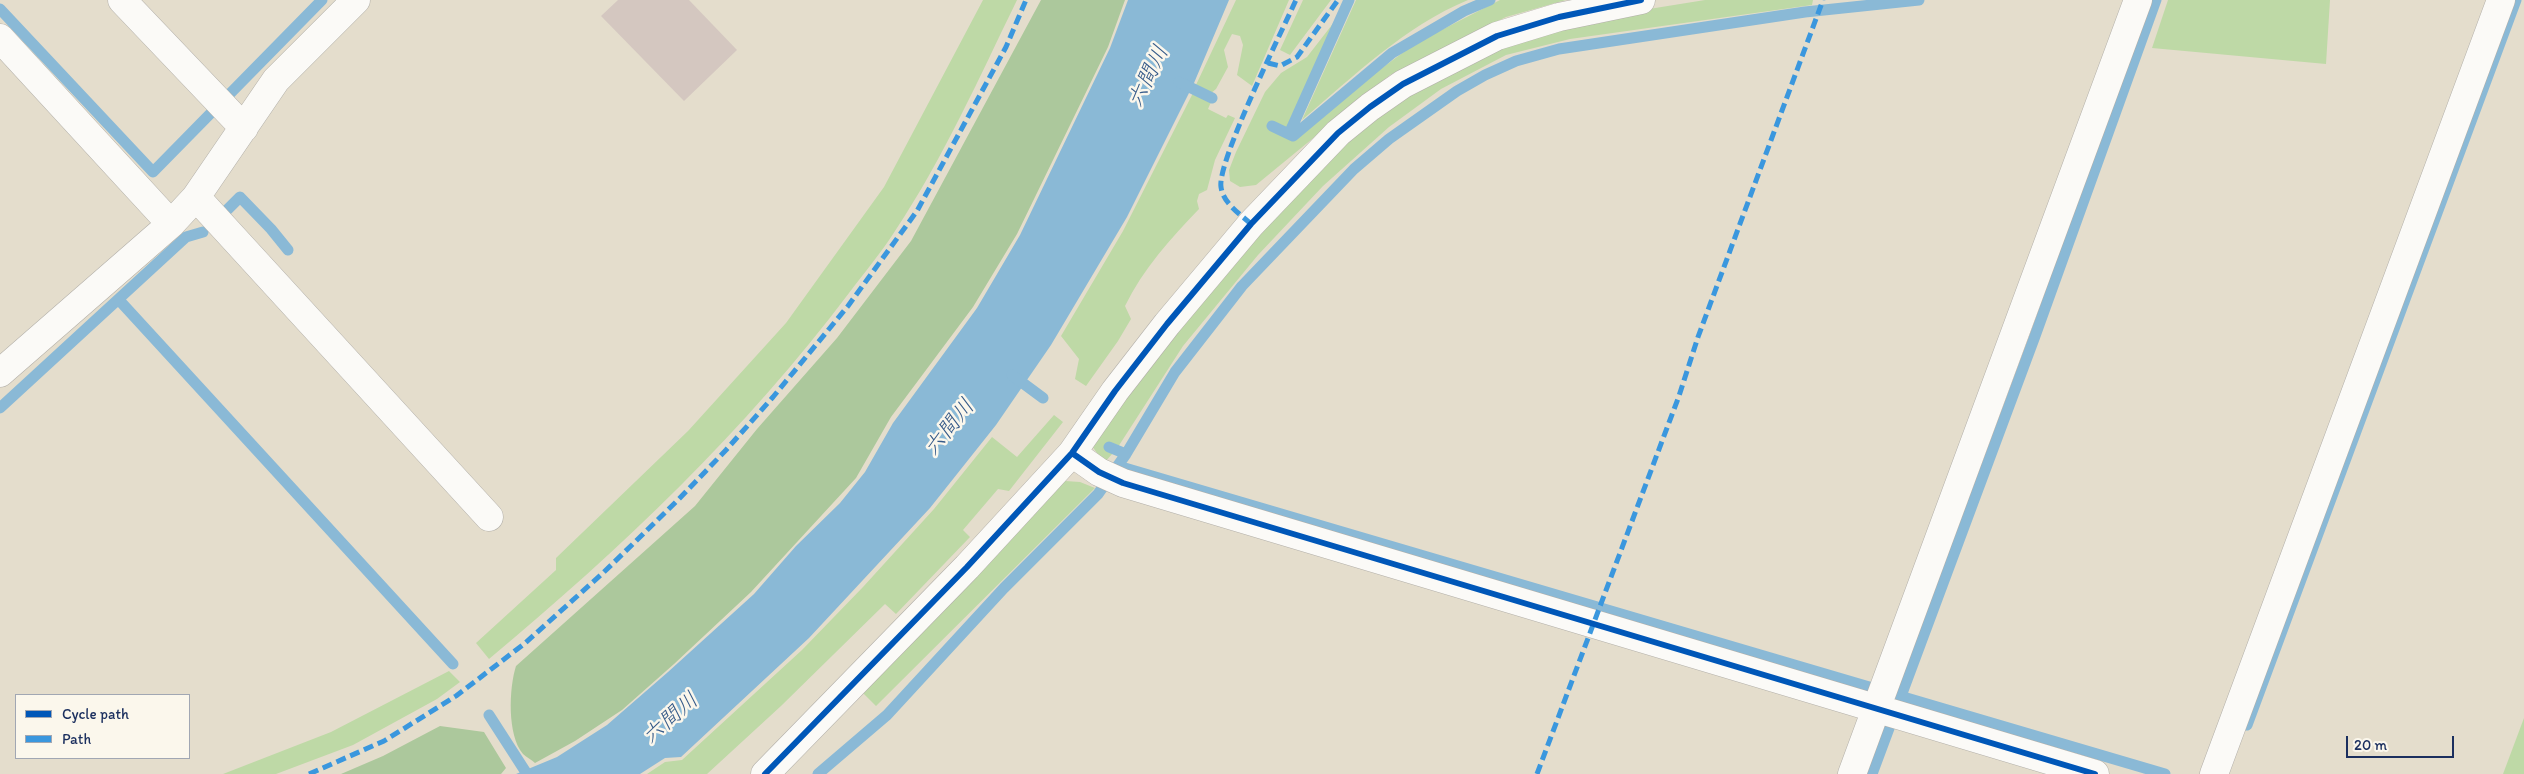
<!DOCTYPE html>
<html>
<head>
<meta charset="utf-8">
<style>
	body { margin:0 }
	#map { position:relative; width:2524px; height:774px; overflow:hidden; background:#e4ddcc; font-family:Itim,sans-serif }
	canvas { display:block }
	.legend { position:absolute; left:15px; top:694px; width:175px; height:65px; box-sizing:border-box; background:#fbf7ec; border:1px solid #a1a7b3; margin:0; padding:6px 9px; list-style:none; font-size:15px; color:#1b2f5e }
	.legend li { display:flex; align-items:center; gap:10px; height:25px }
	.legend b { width:25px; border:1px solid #a1a7b3 }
	.scale { position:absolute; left:2346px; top:736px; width:108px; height:22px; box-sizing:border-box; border:2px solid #1b2f5e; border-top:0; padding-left:6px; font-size:15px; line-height:18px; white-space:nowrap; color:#1b2f5e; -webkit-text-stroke:4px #fbf7ec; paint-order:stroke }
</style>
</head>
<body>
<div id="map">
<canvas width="2524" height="774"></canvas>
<ul class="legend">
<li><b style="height:6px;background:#0057b8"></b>Cycle path</li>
<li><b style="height:6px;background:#3a97de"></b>Path</li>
</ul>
<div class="scale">20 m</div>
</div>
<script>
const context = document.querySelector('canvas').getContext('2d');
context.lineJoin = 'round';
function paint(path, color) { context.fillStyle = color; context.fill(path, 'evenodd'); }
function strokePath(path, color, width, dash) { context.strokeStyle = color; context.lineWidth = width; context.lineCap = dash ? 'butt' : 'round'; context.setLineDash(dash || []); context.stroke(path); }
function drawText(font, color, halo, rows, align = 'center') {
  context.font = font + ' Itim,"Klee One",sans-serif'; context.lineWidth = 5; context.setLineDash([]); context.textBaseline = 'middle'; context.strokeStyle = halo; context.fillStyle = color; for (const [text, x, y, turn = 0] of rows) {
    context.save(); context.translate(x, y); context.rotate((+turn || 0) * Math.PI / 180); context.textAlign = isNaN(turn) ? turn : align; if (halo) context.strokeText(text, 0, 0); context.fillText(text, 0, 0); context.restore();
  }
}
paint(new Path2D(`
	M983 0H1017C979 78 943 159 895 231 881 253 864 273 849 293 746 430 621 549 489 659L476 643 556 570V558L688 431 786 323 884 187Z
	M1236 0H1289L1252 86 1237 75 1243 45 1240 36 1232 34 1224 50 1228 67 1216 89 1210 94 1195 87Z
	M1303 0H1331L1290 55 1280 50Z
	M1356 0H1468C1405 26 1354 76 1302 120Z
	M1500 0H1566L1506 17 1390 75 1256 185 1240 187 1230 181 1229 170 1236 152 1265 92 1281 73 1307 57 1338 17 1288 128 1272 122 1268 129 1294 140 1367 79 1416 43Z
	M1705 0H1813L1812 5 1570 39 1506 55 1441 89 1389 127 1323 186 1258 255 1183 346 1118 447 1110 442 1106 449 1113 453 1104 463 1092 446 1102 429 1241 249 1362 126 1462 61 1587 19Z
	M2168 0H2330L2326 64 2152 48Z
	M1193 93 1211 102 1208 109 1226 118 1228 115 1235 118 1215 160 1207 190 1199 194 1197 201 1199 209C1171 238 1143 269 1125 306L1131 319 1118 341 1086 386 1075 379 1079 359 1061 336 1123 231Z
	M1054 415 1063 422 1009 491 998 489 963 530 970 537 896 614 885 604 781 706 707 774H647L665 762 682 760 802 650 863 587 934 509 992 437 1017 457Z
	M1065 481 1080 482 1095 488 876 706 862 692Z
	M449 671 460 682 437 699 353 745 276 774H223L331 732Z
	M2524 718V774H2503Z`), '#bed9a6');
paint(new Path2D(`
	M1041 0H1125L1108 47 1017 234 973 307 891 417 856 478 751 592 674 664 622 710 575 741 535 763C532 760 526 757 523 754 507 735 509 688 516 666L695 506 757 429 837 338 911 241Z
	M440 726 484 732 506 768 501 774H341L383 756Z`), '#acc89c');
paint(new Path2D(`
	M1128 0H1229L1194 83 1127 217 1051 345 996 425 930 508 809 638 681 757 665 758 640 774H516L557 757 607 725 668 672 754 594 796 546 840 503 865 472 893 423 977 308 1020 235 1110 48Z`), '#8ab9d6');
strokePath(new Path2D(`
	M0 9 153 172 322 0
	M1179 82 1212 98
	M1272 126 1293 136 1392 53 1464 11 1490 0
	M1289 134 1349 0
	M226 211 240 197 271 229 288 250
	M119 300 453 664
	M1012 375 1043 398
	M0 408 186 237 203 232
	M1109 447 1126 454
	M1118 466 2165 774
	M489 715 527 774
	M2247 725 2516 0
	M818 774 887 715 1004 588 1098 494 1126 454 1175 372 1242 286 1354 169 1389 139 1457 91 1485 75 1516 61 1559 49 1805 12 1919 0
	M1872 774 2035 336 2156 0`), '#8ab9d6', 11);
paint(new Path2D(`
	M618 0H689L737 50 684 101 601 16Z`), '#d4c7c0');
const minor = new Path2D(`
	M122 0 244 128
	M0 38 171 224
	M196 197 489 517
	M0 373 171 224 196 197 276 80 356 0
	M1072 453 1099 472 1123 483 2095 774
	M765 774 967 567 1072 453 1115 391 1167 324 1251 224 1338 133 1370 107 1403 84 1497 36 1559 17 1641 0
	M1852 774 2138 0
	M2214 774 2501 0`);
strokePath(minor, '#b2afa9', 29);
strokePath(minor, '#fbfaf7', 28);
strokePath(new Path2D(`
	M1268 63 1280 66 1297 57 1338 0
	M1251 224C1240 214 1223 203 1221 187 1217 162 1282 31 1296 0
	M309 774 384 741 456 696 524 644 603 573 678 500 726 450 773 397 848 306 917 211 1006 47 1026 0
	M1537 774 1679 396 1698 337 1823 0`), '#3a97de', 5, [10, 5]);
strokePath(new Path2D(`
	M1072 453 1099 472 1123 483 2095 774
	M765 774 967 567 1072 453 1115 391 1167 324 1251 224 1338 133 1370 107 1403 84 1497 36 1559 17 1641 0`), '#0057b8', 6);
drawText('italic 22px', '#355a89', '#fbf7ec', [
	["六間川",1149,77,-64],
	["六間川",950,428,-51],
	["六間川",671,719,-41]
]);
</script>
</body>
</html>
